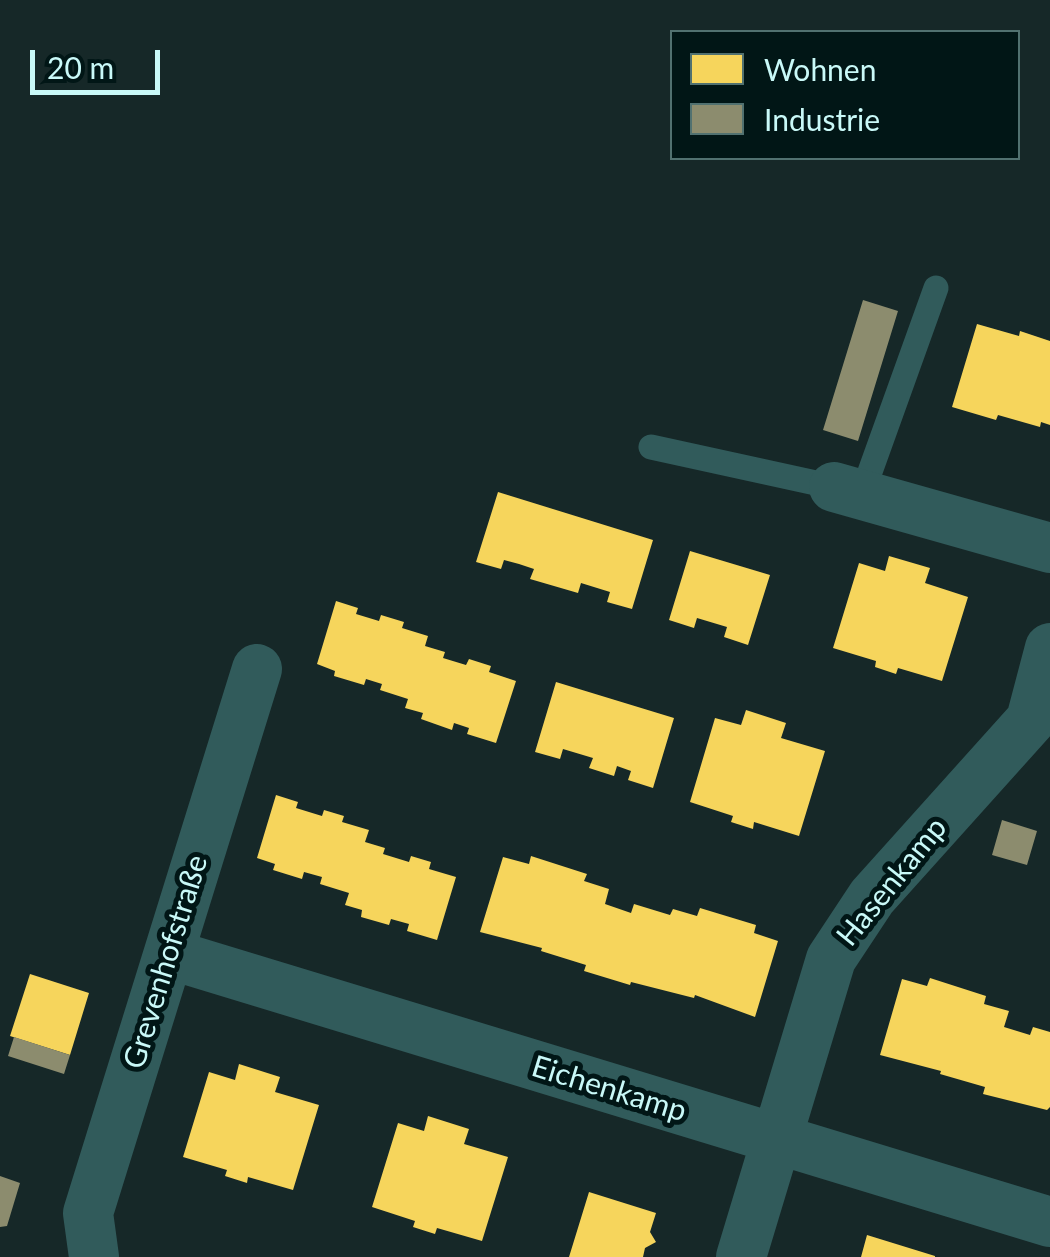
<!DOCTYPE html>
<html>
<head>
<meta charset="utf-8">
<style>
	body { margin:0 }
	#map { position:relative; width:1050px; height:1257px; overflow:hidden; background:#162828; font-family:Lato,sans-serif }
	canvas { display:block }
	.legend { position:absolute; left:670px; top:30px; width:350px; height:130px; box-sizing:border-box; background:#011616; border:2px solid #517170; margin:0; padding:12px 18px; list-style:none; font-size:30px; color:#c9f9f8 }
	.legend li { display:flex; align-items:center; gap:20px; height:50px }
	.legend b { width:50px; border:2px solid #517170 }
	.scale { position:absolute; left:30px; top:50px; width:130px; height:45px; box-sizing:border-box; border:5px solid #c9f9f8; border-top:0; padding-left:12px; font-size:30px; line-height:35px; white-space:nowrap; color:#c9f9f8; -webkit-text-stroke:8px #011616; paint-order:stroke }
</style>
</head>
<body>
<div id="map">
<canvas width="1050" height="1257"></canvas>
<ul class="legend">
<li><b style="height:28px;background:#f6d55c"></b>Wohnen</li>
<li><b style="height:28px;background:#8c8c6e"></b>Industrie</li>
</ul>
<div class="scale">20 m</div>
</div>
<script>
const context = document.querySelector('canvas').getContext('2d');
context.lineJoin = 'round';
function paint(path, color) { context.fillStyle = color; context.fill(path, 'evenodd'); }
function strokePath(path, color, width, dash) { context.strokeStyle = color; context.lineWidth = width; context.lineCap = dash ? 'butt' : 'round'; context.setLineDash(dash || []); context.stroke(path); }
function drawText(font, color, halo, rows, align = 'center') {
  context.font = font + ' Lato,sans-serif'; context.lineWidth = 10; context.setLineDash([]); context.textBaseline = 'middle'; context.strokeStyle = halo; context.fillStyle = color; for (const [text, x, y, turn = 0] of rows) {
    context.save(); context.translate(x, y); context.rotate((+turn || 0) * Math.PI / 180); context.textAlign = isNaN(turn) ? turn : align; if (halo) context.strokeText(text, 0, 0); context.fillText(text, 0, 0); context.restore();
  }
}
paint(new Path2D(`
	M977 324 1019 336 1020 331 1050 341V425L1041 422 1040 427 998 415 996 420 952 407Z
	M498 492 653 540 632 609 607 602 610 592 581 583 578 593 530 579 534 569 519 564 504 560 501 569 476 562Z
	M690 551 770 575 748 645 724 637 727 627 697 618 694 628 669 620Z
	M889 556 930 568 925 583 968 597 942 681 898 668 896 674 875 667 876 661 833 648 859 563 885 571Z
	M336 601 358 608 356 614 379 621 381 615 404 622 402 628 428 636 425 646 445 652 443 658 466 665 469 659 491 666 489 672 516 681 496 743 467 734 469 728 454 723 452 730 421 719 423 713 405 708 408 699 380 690 382 684 366 679 364 685 334 676 335 671 317 664Z
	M556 682 674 718 653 788 628 780 631 771 617 766 614 776 589 768 593 758 563 749 560 759 535 752Z
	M746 710 786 723 781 738 825 751 799 836 754 822 753 829 731 822 733 816 690 802 715 718 741 725Z
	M276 795 298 802 296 808 322 816 324 810 344 816 342 822 369 830 365 842 385 848 383 854 409 862 411 856 431 862 429 869 456 877 437 940 407 931 409 924 391 919 389 925 361 917 362 910 345 905 349 893 320 884 322 877 304 872 302 879 273 870 275 864 257 858Z
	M531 856 587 874 584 881 609 889 605 904 631 913 634 904 670 915 673 909 697 916 700 908 756 925 754 933 778 941 755 1017 695 995 694 998 631 982 630 985 584 971 586 965 541 951 542 948 480 932 503 857 529 864Z
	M30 974 89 993 70 1055 10 1036Z
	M930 978 986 996 984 1004 1009 1011 1004 1027 1030 1035 1033 1027 1050 1032V1107L1047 1110 983 1094 985 1087 940 1074 941 1071 880 1055 902 979 927 986Z
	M239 1064 280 1077 275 1092 319 1105 293 1190 248 1177 247 1183 225 1176 227 1170 183 1157 209 1072 235 1080Z
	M428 1116 469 1129 464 1144 508 1157 482 1241 437 1228 435 1234 413 1227 415 1221 372 1207 398 1123 424 1131Z
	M589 1192 656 1213 650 1232 656 1242 645 1248 643 1257H569Z
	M867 1235 935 1256V1257H861Z`), '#f6d55c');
paint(new Path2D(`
	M863 300 898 311 858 441 823 430Z
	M1002 820 1037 831 1027 865 992 855Z
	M14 1037 70 1055 64 1074 8 1056Z
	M0 1176 20 1183 7 1226 0 1227Z`), '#8c8c6e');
strokePath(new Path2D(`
	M651 447 834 487
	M862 494 936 288`), '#315b5b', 25);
strokePath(new Path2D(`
	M834 487 1050 548
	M169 954 1050 1222
	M94 1257 88 1213 257 669
	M741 1257 831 959 872 897 1031 720 1050 648`), '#315b5b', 50);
drawText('30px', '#c9f9f8', '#011616', [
	["Hasenkamp",892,882,-51],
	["Grevenhofstraße",166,962,-73],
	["Eichenkamp",609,1089,17]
]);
</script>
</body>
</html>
